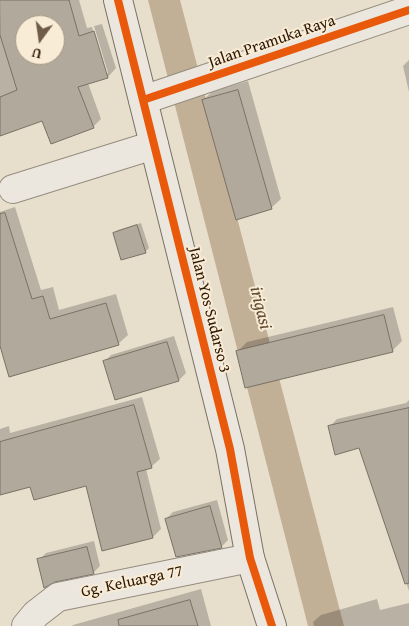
<!DOCTYPE html>
<html>
<head>
<meta charset="utf-8">
<style>
	body { margin:0 }
	#map { position:relative; width:409px; height:626px; overflow:hidden; background:#e8decc; font-family:"Gentium Book Plus",serif }
	canvas { display:block }
	.north { position:absolute; left:15px; top:15px; width:50px; height:50px; box-sizing:border-box; background:#f8ecd6; border:1px solid #a79681; border-radius:50%; rotate:194deg; font-size:14px; font-weight:700; line-height:20px; text-align:center; color:#2d1601 }
	.north::after { content:''; display:block; margin:auto; width:18px; height:22px; background:#6e5c48; clip-path:polygon(50% 0,100% 100%,50% 72%,0 100%) }
</style>
</head>
<body>
<div id="map">
<canvas width="409" height="626"></canvas>
<div class="north">U</div>
</div>
<script>
const context = document.querySelector('canvas').getContext('2d');
context.lineJoin = 'round';
function paint(path, color) { context.fillStyle = color; context.fill(path, 'evenodd'); }
function strokePath(path, color, width, dash) { context.strokeStyle = color; context.lineWidth = width; context.lineCap = dash ? 'butt' : 'round'; context.setLineDash(dash || []); context.stroke(path); }
function drawText(font, color, halo, rows, align = 'center') {
  context.font = font + ' "Gentium Book Plus",serif'; context.lineWidth = 4; context.setLineDash([]); context.textBaseline = 'middle'; context.strokeStyle = halo; context.fillStyle = color; for (const [text, x, y, turn = 0] of rows) {
    context.save(); context.translate(x, y); context.rotate((+turn || 0) * Math.PI / 180); context.textAlign = isNaN(turn) ? turn : align; if (halo) context.strokeText(text, 0, 0); context.fillText(text, 0, 0); context.restore();
  }
}
paint(new Path2D(`
	M148 0H180L344 626H308Z`), '#c1b096');
paint(new Path2D(`
	M0 0H79L87 28 92 27 106 73H108L94 26 102 24 116 68 108 77 88 83 101 119 93 127 43 119 0 135ZM25 25H55V55H25Z
	M409 60V92L403 66Z
	M248 81 281 199 271 208 203 100 213 91Z
	M15 207 41 290 53 287 59 310 116 294 128 335 118 344 0 341V212Z
	M141 223 149 248 145 252 114 233 118 230Z
	M393 307 402 341 392 351 237 352 247 342Z
	M174 336 186 373 179 380 105 361 111 355Z
	M142 397 160 459 151 467 146 469 161 529 153 537 86 485 31 486 0 494V429L9 426 10 433Z
	M409 400V591L360 446 330 426 337 419 406 403Z
	M217 500 228 540 221 547 166 519 173 512Z
	M94 541 100 566 93 573 39 560 46 553Z
	M201 589 211 626H72L73 625Z
	M377 599 380 610 409 603V626H314L313 622 321 615Z`), '#0003');
const building = new Path2D(`
	M0 0H69L79 36 94 31 108 78 78 87 94 128 51 144 42 121 0 136V97L17 90 0 35ZM25 25H55V55H25Z
	M238 90 272 209 236 220 202 100Z
	M5 213 32 299 43 296 50 319 106 303 119 345 9 377 0 346V214Z
	M137 225 146 253 121 260 113 233Z
	M384 315 393 352 245 388 236 351Z
	M167 342 179 381 115 400 103 361Z
	M134 405 152 468 137 472 153 538 102 551 86 486 34 500 30 487 0 495V442Z
	M409 408V583L405 584 359 448 335 455 328 426Z
	M210 506 222 548 176 557 165 519Z
	M87 547 94 574 55 582 44 588 37 559Z
	M190 600 198 626H119L118 620Z`);
paint(building, '#b1a99c');
strokePath(building, '#797164', 1);
const street = new Path2D(`
	M143 100 409 10
	M13 189 154 145
	M26 626 36 614 58 597 250 558`);
const secondary = new Path2D(`
	M118 0 230 449 250 558 272 626`);
strokePath(street, '#948c7f', 30);
strokePath(secondary, '#797164', 30);
strokePath(street, '#ece7de', 28);
strokePath(secondary, '#ece7de', 28);
strokePath(new Path2D(`
	M118 0 230 449 250 558 272 626
	M143 100 409 10`), '#e8590c', 8);
drawText('16px', '#2d1601', '#f8ecd6', [
	["Jalan Pramuka Raya",272,42,-19],
	["Jalan Yos Sudarso 3",209,310,76],
	["Gg. Keluarga 77",132,582,-12]
]);
drawText('italic 18px', '#614c33', '#f8ecd6', [
	["irigasi",260,308,76]
]);
</script>
</body>
</html>
